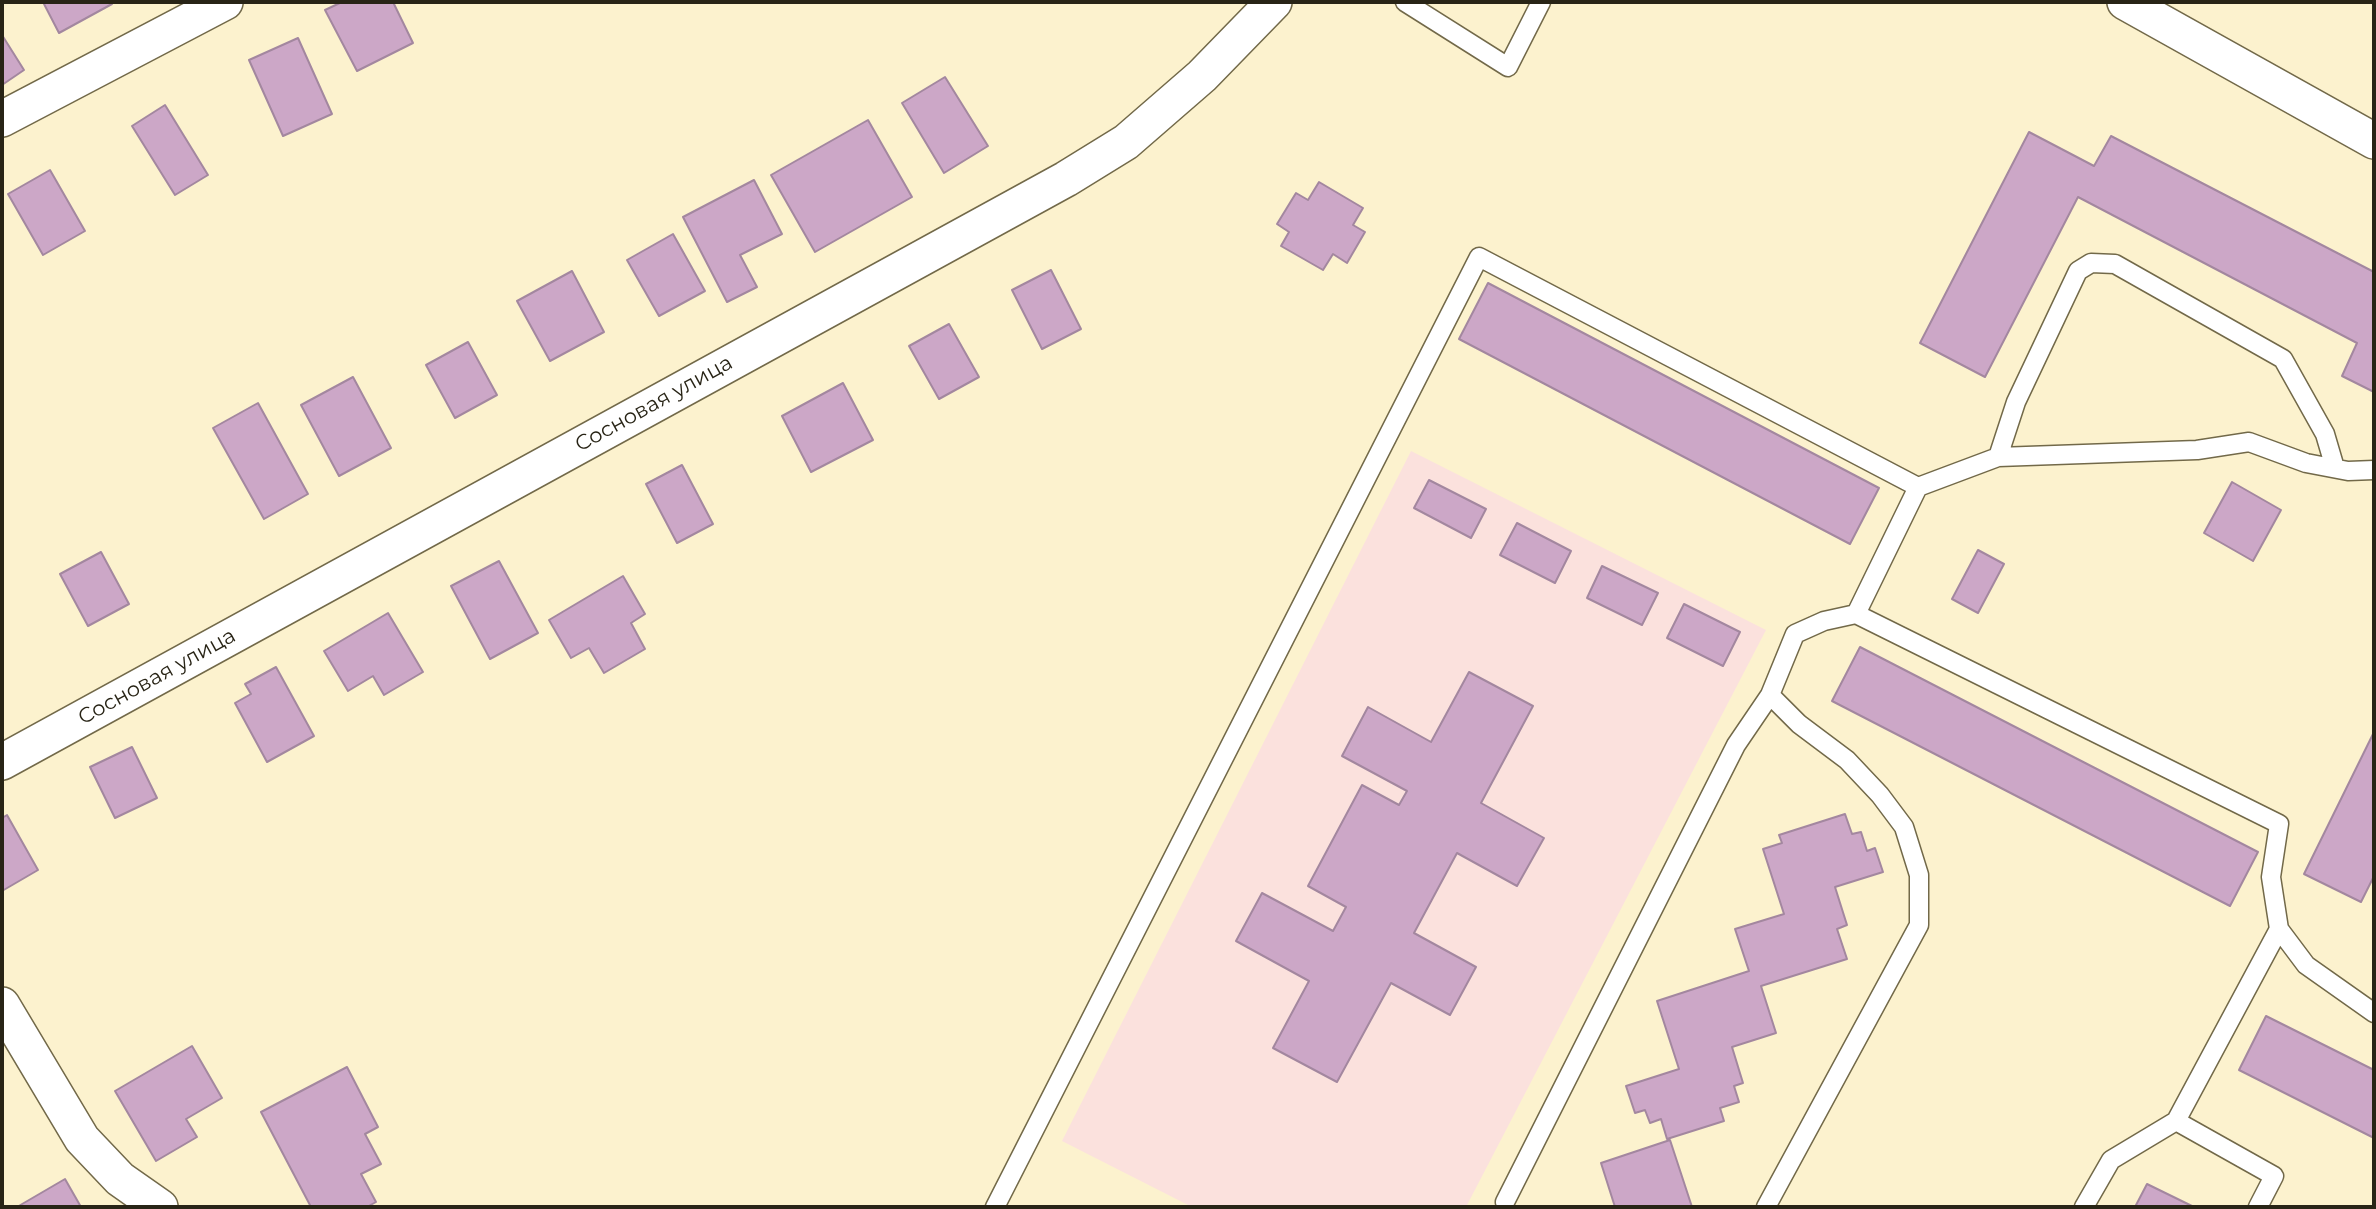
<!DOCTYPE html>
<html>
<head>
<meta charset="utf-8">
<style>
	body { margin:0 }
	#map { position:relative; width:2376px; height:1209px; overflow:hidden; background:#fcf2ce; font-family:Montserrat,sans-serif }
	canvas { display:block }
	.frame { position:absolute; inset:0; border:4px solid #282416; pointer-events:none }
</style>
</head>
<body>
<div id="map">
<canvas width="2376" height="1209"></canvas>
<div class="frame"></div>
</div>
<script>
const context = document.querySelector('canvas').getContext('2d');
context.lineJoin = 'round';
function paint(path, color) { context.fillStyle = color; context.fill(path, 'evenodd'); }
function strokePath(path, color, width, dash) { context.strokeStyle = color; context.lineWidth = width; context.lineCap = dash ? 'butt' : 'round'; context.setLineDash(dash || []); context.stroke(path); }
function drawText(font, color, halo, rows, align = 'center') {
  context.font = font + ' Montserrat,sans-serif'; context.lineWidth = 5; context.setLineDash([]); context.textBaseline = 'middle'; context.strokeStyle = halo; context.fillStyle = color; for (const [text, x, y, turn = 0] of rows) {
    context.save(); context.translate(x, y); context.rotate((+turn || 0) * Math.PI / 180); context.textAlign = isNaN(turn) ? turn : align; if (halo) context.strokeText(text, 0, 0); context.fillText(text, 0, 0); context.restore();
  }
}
paint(new Path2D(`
	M1411 451 1766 630 1466 1207H1192L1062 1141Z`), '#fbe1dd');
const building = new Path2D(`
	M43 2H111L112 4 59 33Z
	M342 2H393L413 43 357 71 325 10Z
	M2 35 24 70 2 85Z
	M298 38 332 114 283 136 249 60Z
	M945 77 988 146 944 173 902 103Z
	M165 105 208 175 175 195 132 126Z
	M868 120 912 197 815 252 771 175Z
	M2029 132 2094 166 2111 136 2374 272V392L2342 376 2357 343 2078 197 1985 377 1920 343Z
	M50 170 85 231 43 255 8 194Z
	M754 180 782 234 740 255 757 287 727 302 683 217Z
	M1319 182 1363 208 1353 225 1365 232 1347 263 1333 254 1323 270 1281 246 1289 232 1277 224 1296 193 1308 200Z
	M673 234 705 291 659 316 627 260Z
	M1051 270 1081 329 1042 349 1012 290Z
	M572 271 604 332 550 361 517 301Z
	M1488 283 1879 488 1850 544 1459 339Z
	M949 324 979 377 939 399 909 346Z
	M468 342 497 395 455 418 426 365Z
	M353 377 391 448 339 476 301 405Z
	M843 383 873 440 811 472 782 416Z
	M258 403 308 494 264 519 213 428Z
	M682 465 713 524 677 543 646 484Z
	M1429 480 1486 509 1471 538 1414 508Z
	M2232 482 2281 510 2253 561 2204 533Z
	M1517 523 1571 551 1555 583 1500 555Z
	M1978 550 2004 564 1978 613 1952 599Z
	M101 552 129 604 88 626 60 574Z
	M499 561 538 633 490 659 451 586Z
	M1602 566 1658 593 1642 625 1587 598Z
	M623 576 645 614 631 623 645 649 604 673 589 648 571 658 549 620Z
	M1684 604 1740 632 1723 666 1667 638Z
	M388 613 423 672 384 695 373 676 348 691 324 651Z
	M1860 647 2258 852 2230 906 1832 701Z
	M276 667 314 736 267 762 235 703 251 694 245 684Z
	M1469 672 1533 706 1481 803 1544 838 1517 886 1457 853 1414 933 1476 967 1450 1015 1391 983 1337 1082 1273 1048 1309 981 1236 941 1262 893 1333 931 1346 907 1308 886 1362 785 1399 805 1407 791 1342 756 1368 707 1431 742Z
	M2374 732V876L2361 902 2304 874Z
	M132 747 157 798 115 818 90 767Z
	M1845 814 1852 834 1861 832 1867 851 1875 848 1883 872 1835 887 1847 925 1837 929 1847 959 1761 986 1776 1033 1732 1047 1743 1083 1734 1086 1739 1102 1720 1108 1724 1121 1667 1139 1661 1119 1650 1123 1645 1110 1635 1113 1626 1086 1679 1069 1657 1001 1749 971 1735 929 1784 914 1763 849 1782 843 1779 835Z
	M7 815 38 870 2 891V818Z
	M2266 1016 2374 1070V1138L2239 1070Z
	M192 1046 222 1098 186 1119 197 1137 156 1161 115 1091Z
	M347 1067 378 1127 365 1134 381 1164 361 1174 376 1202 367 1207H311L261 1112Z
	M1670 1140 1692 1207H1615L1601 1163Z
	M65 1179 81 1207H17Z
	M2147 1184 2194 1207H2135Z`);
paint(building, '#cca7c7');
strokePath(building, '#a3879f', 2);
const lane = new Path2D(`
	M1405 2 1508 67 1541 2
	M1998 457 2016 402 2078 271 2091 263 2115 264 2283 359 2325 434 2335 468
	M1918 487 1998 457 2197 450 2249 442 2306 463 2348 471 2374 470
	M1505 1202 1736 745 1770 695
	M995 1207 1479 257 1918 487 1856 614 2279 824 2271 877 2279 929 2306 965 2374 1013
	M1766 1207 1919 925V875L1904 827 1880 795 1847 760 1799 724 1770 695 1795 634 1824 621 1856 614
	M2084 1207 2111 1160 2176 1121
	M2258 1207 2274 1176 2176 1121 2279 929`);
const street = new Path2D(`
	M2125 2 2374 141
	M2 119 225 2
	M2 762 1066 179 1126 142 1202 76 1274 2
	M2 1005 82 1139 120 1179 160 1207`);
strokePath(lane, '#726949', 21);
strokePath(street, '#726949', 38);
strokePath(lane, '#fff', 18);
strokePath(street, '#fff', 35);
drawText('21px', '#282416', '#fff', [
	["Сосновая улица",654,404,-29],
	["Сосновая улица",157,677,-29]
]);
</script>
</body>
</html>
